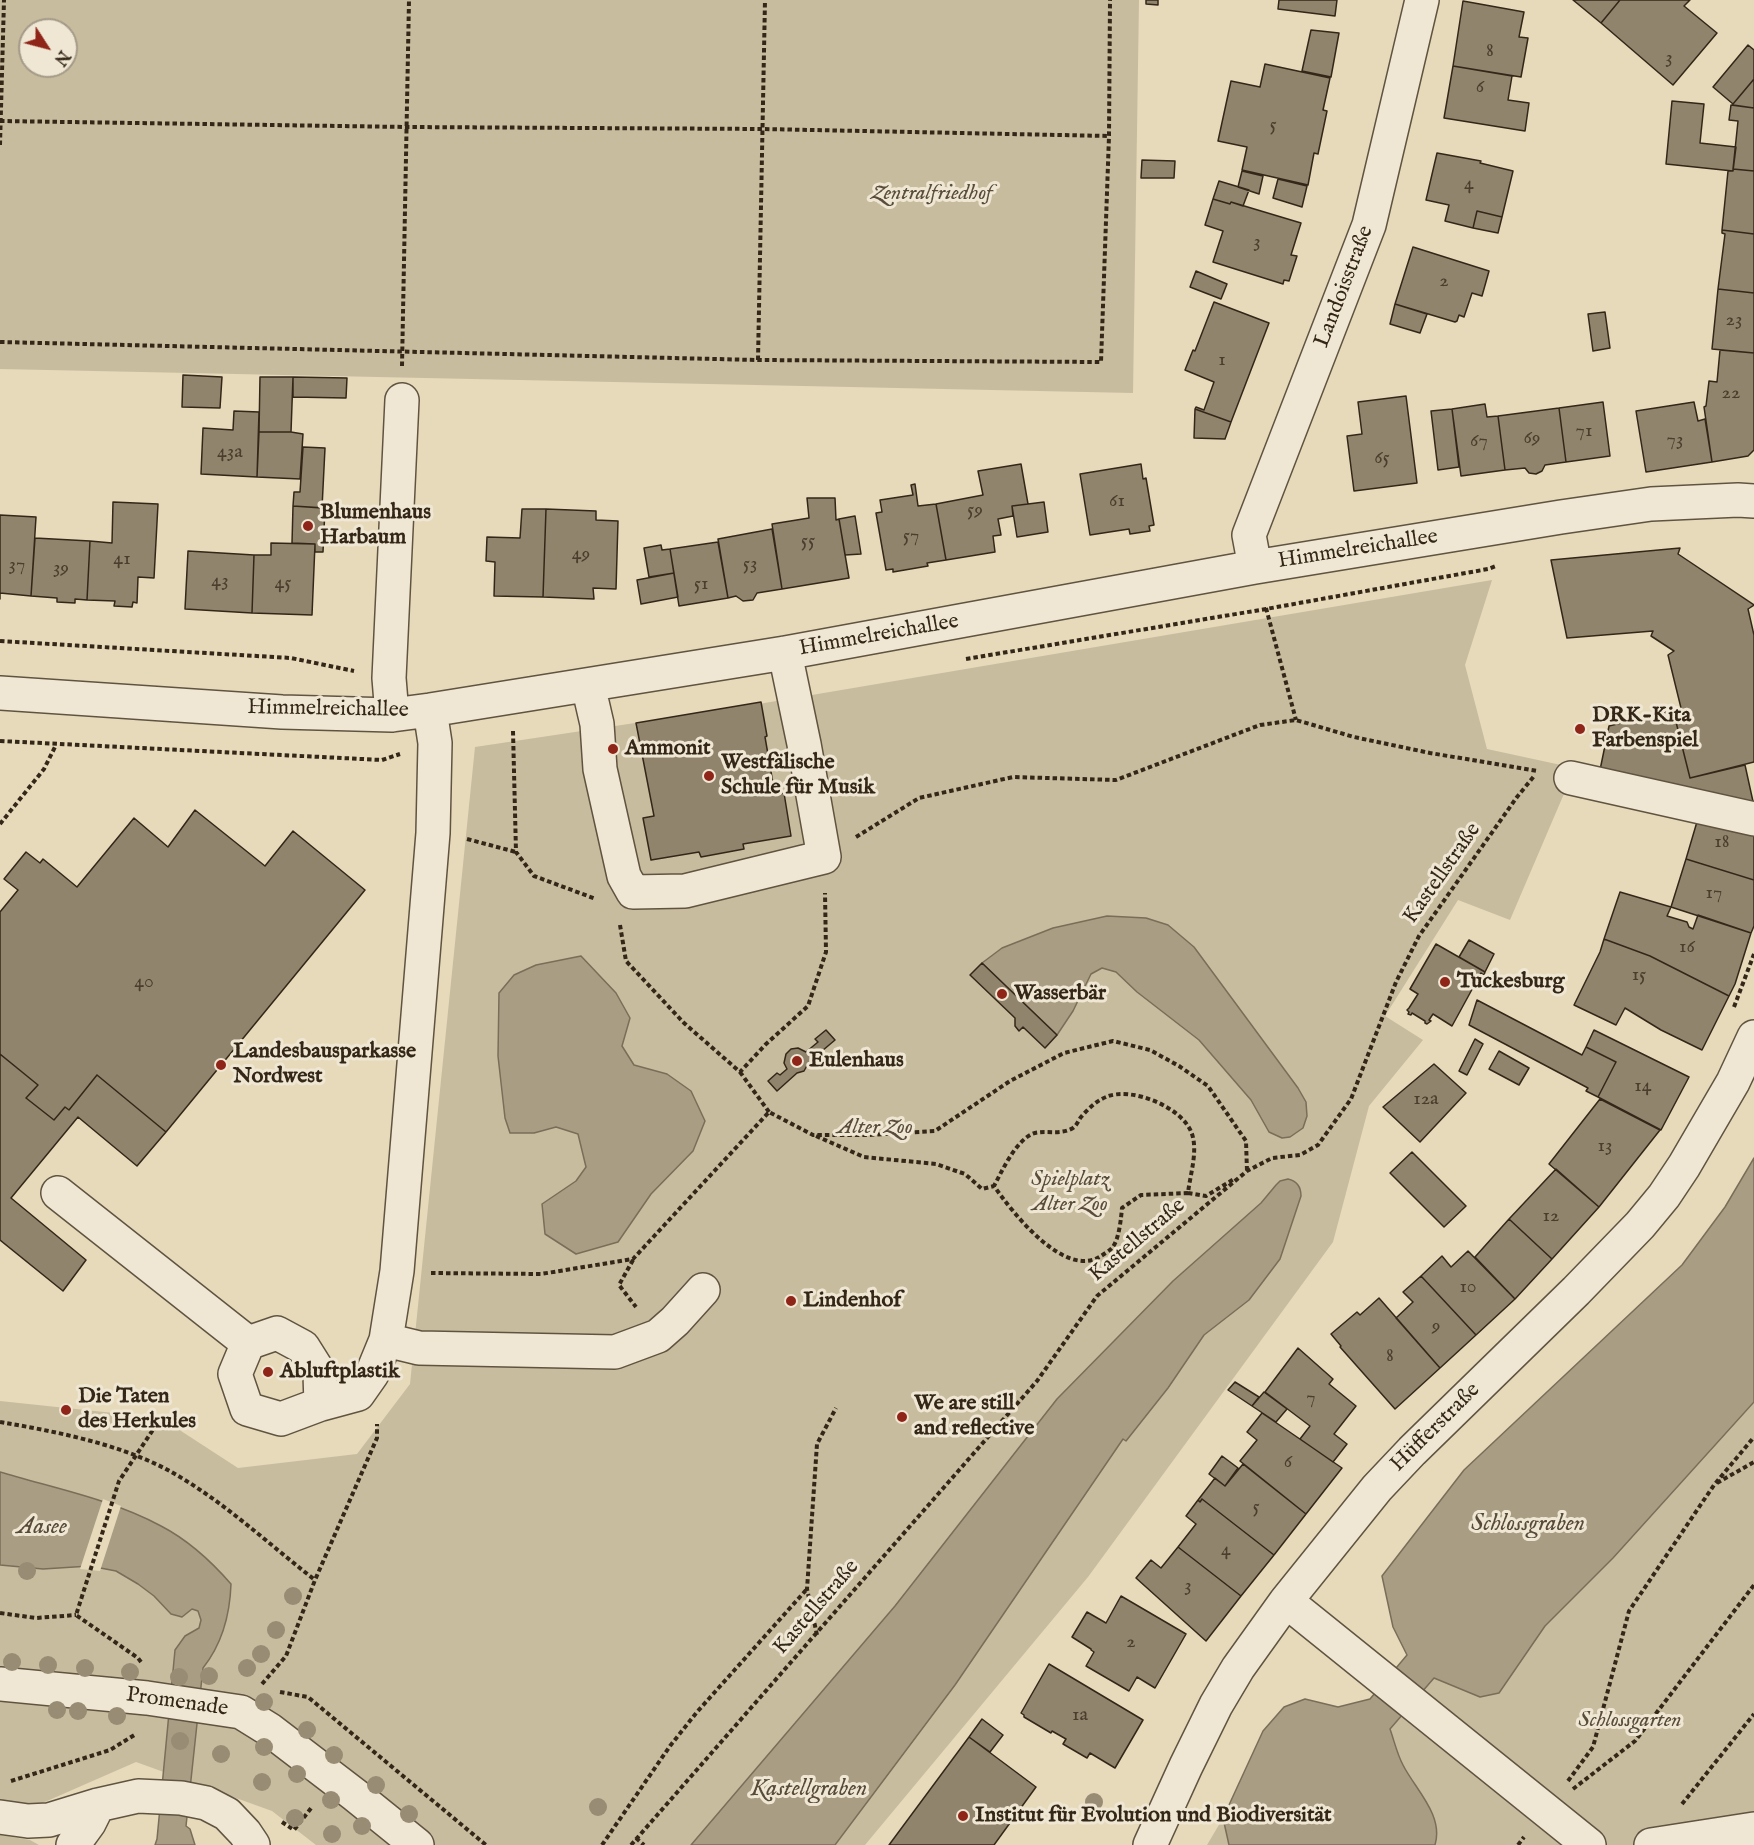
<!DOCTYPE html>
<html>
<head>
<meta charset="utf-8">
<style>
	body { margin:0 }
	#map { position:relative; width:1754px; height:1845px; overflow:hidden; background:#e6dabb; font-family:"IM FELL English",serif }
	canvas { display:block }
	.north { position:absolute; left:18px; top:18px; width:60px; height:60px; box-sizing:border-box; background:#efe7d3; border:2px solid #a49a88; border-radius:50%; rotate:126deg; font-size:16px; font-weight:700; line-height:24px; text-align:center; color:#342718 }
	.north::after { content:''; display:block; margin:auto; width:21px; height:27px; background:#8f2418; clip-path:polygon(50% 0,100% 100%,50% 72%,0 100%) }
</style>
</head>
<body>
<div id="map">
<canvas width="1754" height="1845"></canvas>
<div class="north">N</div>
</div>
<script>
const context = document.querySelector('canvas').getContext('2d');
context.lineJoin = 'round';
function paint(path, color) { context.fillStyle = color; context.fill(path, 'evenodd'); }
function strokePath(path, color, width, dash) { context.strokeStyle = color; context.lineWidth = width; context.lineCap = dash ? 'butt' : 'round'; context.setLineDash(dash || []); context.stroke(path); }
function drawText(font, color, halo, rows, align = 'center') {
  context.font = font + ' "IM FELL English",serif'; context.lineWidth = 6; context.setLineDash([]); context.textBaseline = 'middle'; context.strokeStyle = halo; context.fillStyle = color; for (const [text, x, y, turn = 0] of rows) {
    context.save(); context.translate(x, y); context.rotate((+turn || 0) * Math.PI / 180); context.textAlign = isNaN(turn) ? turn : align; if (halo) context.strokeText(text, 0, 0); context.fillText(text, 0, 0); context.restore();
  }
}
paint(new Path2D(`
	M0 0H1139L1133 393 0 369ZM30 30H66V66H30Z
	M1492 580 1465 665 1487 749 1575 768 1510 920 1458 900 1385 1016 1423 1040 1369 1106 1333 1242 1088 1577 865 1845H316L272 1811 136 1762 31 1808 0 1803V1401L161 1418 238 1468 357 1454 410 1384 475 747 735 708Z
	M1754 1402V1845H1435C1444 1815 1415 1789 1403 1765 1397 1754 1394 1740 1390 1729L1434 1678 1480 1697 1499 1692 1545 1626 1613 1558Z
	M1223 1818 1229 1845H1207Z
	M0 1835 30 1840 39 1845H0Z`), '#c8bc9f');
const water = new Path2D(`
	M1107 916 1146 918 1168 925 1194 947 1298 1088 1306 1102 1307 1116 1303 1128 1290 1137 1282 1138 1269 1132 1251 1100 1199 1040 1137 992 1116 972 1102 968 1091 974 1073 1011 1057 1035 982 963 1002 948 1053 928Z
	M581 956 616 993 630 1018 622 1046 634 1065 667 1074 691 1091 705 1121 693 1151 651 1194 618 1242 576 1254 545 1234 542 1204 576 1181 586 1167 578 1134 556 1127 534 1133H510L505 1118 498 1056 499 993 514 975 536 965Z
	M1754 1158V1402L1613 1558 1545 1626 1499 1693 1480 1697 1434 1678 1390 1729C1394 1740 1397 1754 1403 1765 1415 1789 1444 1815 1435 1845H1229L1223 1818 1263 1731 1284 1707 1305 1699 1338 1707 1370 1699 1407 1655 1393 1627 1382 1576 1464 1470 1682 1265 1725 1207Z
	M1288 1179C1297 1181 1301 1187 1301 1196L1280 1259 1249 1300 1204 1335 1168 1388 1126 1441 1123 1439 955 1685 835 1845H691L895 1606 1057 1399 1173 1281 1261 1203 1276 1185 1280 1181Z
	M0 1472C53 1488 111 1499 161 1526 188 1540 211 1561 231 1584 230 1614 222 1644 203 1668L186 1826 190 1829 195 1845H155L157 1839 175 1650 185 1636 199 1628 201 1620 198 1611 192 1609 182 1617 171 1614 154 1596 138 1584 116 1571 90 1566 43 1569 0 1565Z`);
paint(water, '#a99d84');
strokePath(water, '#7a6e59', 1.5);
paint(new Path2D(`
	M103 1499 121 1506 100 1571 80 1569Z`), '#e6dabb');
const building = new Path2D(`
	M1146 0H1158V5L1146 4Z
	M1279 0H1337L1335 16 1278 9Z
	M1573 0H1620L1601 23Z
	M1620 0H1690L1684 6 1717 33 1673 85 1601 23Z
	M1463 1 1524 12 1519 37 1528 38 1521 77 1453 66Z
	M1311 30 1339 33 1331 77 1302 71Z
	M1748 45 1754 50V79L1733 104 1713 87Z
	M1265 64 1330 78 1323 110 1327 111 1318 154 1314 153 1308 185 1242 170 1247 147 1218 141 1231 81 1260 87Z
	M1453 66 1512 76 1508 100 1529 103 1525 131 1444 118Z
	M1754 79V108L1733 105V104Z
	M1672 101 1704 104 1700 143 1736 147 1733 171 1666 164Z
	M1731 105 1754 108V171L1733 169 1738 121 1729 120Z
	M1437 153 1481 161 1480 163 1513 171 1502 217 1477 211 1473 228 1445 221 1449 205 1426 200Z
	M1142 160 1175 161 1174 178H1141Z
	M1733 169 1754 171V234L1722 230 1728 171H1733Z
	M1242 171 1263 176 1259 194 1238 187Z
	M1278 179 1307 186 1302 207 1273 198Z
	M1219 181 1249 190 1243 206 1231 202 1230 204 1213 199Z
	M1213 199 1230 204 1231 202 1301 223 1291 255 1297 256 1289 281 1284 280 1283 284 1213 262 1223 231 1205 225Z
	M1477 211 1502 217 1498 233 1473 228Z
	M1722 230 1754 234V293L1718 289 1725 234 1722 233Z
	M1413 247 1489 271 1482 296 1472 293 1464 317 1459 315 1457 321 1455 322 1395 304Z
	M1196 271 1227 284 1221 299 1190 287Z
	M1718 289 1754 293V353L1712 349Z
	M1214 302 1269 323 1231 422 1195 409 1196 407 1204 410 1214 382 1185 370 1193 350 1195 351Z
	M1395 304 1427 314 1420 333 1390 324Z
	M1605 312 1610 348 1593 351 1588 314Z
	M1720 350 1754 353V450L1748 456 1712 462 1704 407 1706 406 1709 381 1717 382Z
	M183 375 222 377 220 408 182 407Z
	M260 377H293L291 432H259Z
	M293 377 347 378 346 398 293 397Z
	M1406 396 1417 483 1354 491 1347 436 1362 434 1358 402Z
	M1603 402 1610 456 1566 462 1559 408Z
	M1694 402 1698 421 1705 419 1712 462 1646 472 1636 411Z
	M1485 404 1487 417 1498 416 1505 470 1461 476 1452 409Z
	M1559 408 1566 462 1545 465 1542 471 1536 474 1529 473 1525 468 1505 470 1498 416Z
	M1195 409 1231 422 1225 439 1194 438Z
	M1452 409 1459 467 1438 470 1431 411Z
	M234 411 259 412 257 477 201 474 203 428 233 430Z
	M259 432H291L303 434 300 479 257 477Z
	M303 447 325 448 322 508 293 506 294 492H300Z
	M1021 464 1028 504 1012 506 1013 516 998 519 1001 535 993 536 995 552 946 560 936 504 983 495 978 471Z
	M1141 464 1143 479 1146 478 1154 525 1149 526 1150 531 1130 534 1129 529 1090 535 1080 474Z
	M915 484 918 506 936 504 946 560 927 563 928 566 893 572V569L886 570 876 513 882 512 880 500 913 495 911 485Z
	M807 498H835L836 520 839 519 849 578 782 589 772 524 809 518Z
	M113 502 158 504 154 578 138 577 137 603 133 602 132 607 114 606 115 601 87 600 90 541 112 543Z
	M1044 502 1048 532 1017 537 1012 506Z
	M293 506 325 508 323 552H315V544L292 543Z
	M522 509H546L543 597 494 596 495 562 486 561 487 537 520 538Z
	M546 509 596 511V520L618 521 616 589 593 588 594 599 543 597Z
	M0 515 36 517 31 596 0 593V599Z
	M855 516 861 554 845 555 839 519Z
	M772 529 782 589 757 593 753 600 743 601 736 596 728 598 718 539Z
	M35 538 90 541 87 600 75 599V603L57 602V598L31 596Z
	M718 542 728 598 679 606 670 549Z
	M271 543 315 544 312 615 252 613 254 555H271Z
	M661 545 662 550 670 549 674 573 649 577 644 548Z
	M1680 548 1678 554 1754 605 1748 609 1754 635V762L1690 778 1673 710 1681 708 1668 655 1674 651 1651 636 1653 631 1567 638 1551 560Z
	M188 551 254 555 252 613 185 609Z
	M674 573 678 597 641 604 637 580Z
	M761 702 767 736 765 737 775 795 784 793 791 836 743 844 744 849 701 857 699 852 651 860 643 818 654 816 636 723Z
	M1673 710 1690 778 1745 765 1754 806 1599 775 1609 726Z
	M195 810 265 866 293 831 365 890 166 1132 97 1075 69 1110 65 1107 54 1120 26 1098 38 1085 0 1054V912L18 890 4 879 26 852 40 863 43 859 77 887 134 818 168 847Z
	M1699 815 1754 828V880L1686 859Z
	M1686 859 1754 880V926L1751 933 1671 907Z
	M1620 892 1671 907 1667 916 1687 922 1689 927 1693 929 1698 915 1751 933 1735 984 1729 996 1650 956 1604 939Z
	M1604 939 1650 956 1729 996 1702 1050 1661 1030 1625 1008 1616 1025 1574 1005 1600 952Z
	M1469 940 1494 954 1485 972 1459 957Z
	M1436 944 1485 972 1484 975 1481 973 1452 1026 1433 1014 1429 1020 1431 1021 1427 1024 1425 1023V1021L1412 1013 1411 1015 1408 1014 1409 1012 1407 1010 1409 1008 1418 994 1410 989Z
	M982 963 1057 1035 1045 1048 1023 1027 1019 1031 1015 1026V1018L970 975Z
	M1477 1000 1582 1055 1586 1047 1616 1062 1598 1097 1586 1091 1588 1088 1469 1025Z
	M826 1030 835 1040 809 1062 804 1071 797 1073 777 1091 768 1081 777 1073 780 1075 787 1069 784 1063 786 1054 791 1049 798 1048 806 1052 818 1042 815 1039Z
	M1594 1030 1689 1077 1661 1130 1598 1097 1616 1062 1586 1047Z
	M1475 1039 1483 1044 1467 1075 1459 1071Z
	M1499 1051 1529 1068 1519 1085 1489 1069Z
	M0 1054 38 1085 26 1098 54 1120 65 1107 69 1110 97 1075 166 1132 137 1166 78 1117 11 1198 86 1260 63 1291 0 1240Z
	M1434 1064 1466 1093 1420 1142 1383 1107Z
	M1600 1099 1660 1130 1599 1207 1549 1164Z
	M1412 1152 1466 1206 1444 1227 1390 1173Z
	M1556 1169 1599 1207 1552 1259 1509 1219Z
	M1509 1219 1552 1259 1515 1299 1475 1257Z
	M1468 1251 1515 1299 1476 1335 1421 1276 1442 1256 1451 1267Z
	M1421 1276 1476 1335 1440 1368 1396 1318 1413 1302 1403 1292Z
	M1379 1298 1440 1368 1395 1409 1340 1347 1341 1346 1331 1334 1357 1312 1360 1315Z
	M1298 1348 1333 1379 1329 1384 1356 1406 1334 1434 1347 1444 1333 1462 1300 1439 1310 1426 1265 1392Z
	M1235 1382 1259 1397 1252 1406 1228 1390Z
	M1264 1392 1287 1409 1276 1422 1252 1406Z
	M1262 1413 1342 1468 1306 1514 1240 1461 1257 1440 1247 1432Z
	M1222 1456 1238 1468 1225 1486 1209 1474Z
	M1243 1464 1306 1514 1274 1555 1202 1499 1200 1502 1198 1500 1215 1478 1225 1486Z
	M1202 1499 1274 1555 1241 1596 1178 1547 1196 1524 1186 1516 1198 1500 1200 1502Z
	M1178 1547 1241 1596 1206 1641 1136 1578 1151 1560 1161 1568Z
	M1121 1596 1186 1634 1155 1688 1137 1677 1129 1691 1086 1666 1094 1652 1091 1650V1649L1072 1637 1087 1612 1106 1623Z
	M1049 1664 1143 1720 1115 1768 1090 1753 1087 1758 1063 1744 1066 1739 1052 1731 1051 1733 1024 1717V1715L1021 1713Z
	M982 1719 1003 1735 990 1752 969 1737Z
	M969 1737 1036 1787 994 1845H889Z`);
paint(building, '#91846d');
strokePath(building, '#342718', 1.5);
const minor = new Path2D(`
	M1255 567 1249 535 1369 225 1422 0
	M588 685 597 724 600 769 624 876 633 892 685 891 824 857 804 744 785 653
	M0 693 282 712 392 715 430 710 785 653 1255 567 1561 517 1651 504 1738 500 1754 501
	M392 715 389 678 402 400
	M1571 778 1754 819
	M58 1193 248 1343
	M386 1340 419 1348 615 1352 658 1336 675 1321 703 1290
	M321 1404 281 1419 247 1409 235 1374 248 1343 277 1333 303 1347 320 1374 321 1404 358 1394 372 1374 386 1340 397 1271 433 833 435 743 430 710
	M1286 1601 1589 1845
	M0 1684 147 1698 241 1712 270 1730 355 1795 417 1845
	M0 1817 28 1821 49 1820 98 1805 138 1796 181 1798 206 1803 227 1814 245 1833 253 1845
	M73 1845 89 1823 98 1805
	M1150 1845 1186 1766 1216 1705 1238 1668 1286 1601 1377 1488 1412 1451 1576 1291 1640 1225 1664 1196 1684 1166 1733 1082 1754 1037
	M1651 1845 1754 1829`);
strokePath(minor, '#605441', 36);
strokePath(new Path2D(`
	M0 121 407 127 763 129 1109 136
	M0 145 4 0
	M0 342 758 360 1101 362 1109 136 1110 0
	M758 360 765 0
	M402 366 409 0
	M1266 608 1296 720
	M0 641 291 658 354 671
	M966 659 1266 609 1488 569 1496 566
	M513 731 516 852 534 876 596 899
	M0 741 382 760 400 754
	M0 824 44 769 56 745
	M856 837 919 798 1013 777 1116 780 1260 725 1296 720 1354 737 1430 753 1538 771
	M467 839 516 852
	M620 925 626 961 684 1023 740 1072 765 1045 808 1006 826 952 825 893
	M1734 1007 1754 954
	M740 1072 769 1112
	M816 1136 864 1157 936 1164 965 1174 982 1189 994 1186C1012 1212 1065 1280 1101 1256 1104 1254 1109 1251 1112 1248 1119 1240 1121 1219 1122 1208L1141 1195 1188 1193C1190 1175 1198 1152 1192 1134 1183 1107 1131 1086 1106 1097 1096 1101 1088 1109 1081 1117 1078 1121 1077 1125 1073 1128 1059 1136 1044 1129 1032 1134 1015 1142 1002 1171 994 1186
	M1188 1193 1206 1196 1234 1179
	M633 1260 619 1285 636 1307
	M431 1273 541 1274 633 1259 769 1112 813 1135H868L935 1131 1010 1081 1064 1053 1113 1041 1150 1050 1179 1066 1208 1086 1246 1141 1247 1171 1245 1172
	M0 1422C53 1431 115 1443 164 1468 219 1497 266 1542 315 1580
	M1717 1483 1754 1462
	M0 1613 36 1618 76 1615
	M817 1635 807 1589 817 1444 836 1408
	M141 1662 138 1658 76 1615 119 1481 162 1416
	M262 1684 286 1656 315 1580 377 1438V1424
	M280 1692 308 1697 486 1845
	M11 1781 110 1750 136 1734
	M1568 1781 1593 1747 1629 1611 1714 1485 1754 1437
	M1573 1789 1635 1741 1754 1585
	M1682 1804 1754 1714
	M282 1822 294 1830 312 1807
	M636 1838 644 1845
	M602 1845 670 1746 697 1712 807 1589
	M631 1845 1037 1381 1097 1296 1247 1171 1272 1158 1300 1155 1318 1145 1351 1099 1396 982 1419 936 1517 797 1535 775
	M1518 1845 1524 1837`), '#342718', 4, [4.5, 3]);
strokePath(minor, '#efe7d3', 33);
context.fillStyle = '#988c74';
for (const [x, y] of [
	[27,1571],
	[293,1596],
	[276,1630],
	[261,1654],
	[12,1662],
	[48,1665],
	[85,1668],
	[247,1668],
	[130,1672],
	[209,1676],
	[179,1677],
	[264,1702],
	[57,1710],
	[78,1711],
	[117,1716],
	[307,1730],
	[180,1741],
	[264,1747],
	[221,1754],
	[334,1755],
	[297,1774],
	[262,1782],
	[376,1785],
	[331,1800],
	[1094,1802],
	[598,1807],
	[409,1814],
	[295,1818],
	[362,1826],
	[332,1834]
]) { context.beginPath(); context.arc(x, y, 9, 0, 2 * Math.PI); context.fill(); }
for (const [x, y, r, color] of [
	[308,526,6,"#8f2418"],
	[1580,729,6,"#8f2418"],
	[613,749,6,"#8f2418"],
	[709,776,6,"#8f2418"],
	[1445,982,6,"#8f2418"],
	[1002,994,6,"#8f2418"],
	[797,1061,6,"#8f2418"],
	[221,1065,6,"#8f2418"],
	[791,1301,6,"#8f2418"],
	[268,1372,6,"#8f2418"],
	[66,1410,6,"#8f2418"],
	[902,1417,6,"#8f2418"],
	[963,1816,6,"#8f2418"]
]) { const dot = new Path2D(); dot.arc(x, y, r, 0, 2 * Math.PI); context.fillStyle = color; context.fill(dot); strokePath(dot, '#efe7d3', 2); }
drawText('20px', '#4b3e2d', null, [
	["8",1490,52],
	["3",1669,59],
	["6",1480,88],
	["5",1273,126],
	["4",1469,185],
	["3",1257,243],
	["2",1444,282],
	["23",1734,321],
	["1",1222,361],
	["22",1731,394],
	["71",1584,432],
	["69",1532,439],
	["73",1675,441],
	["67",1479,442],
	["43a",230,453],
	["65",1382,459],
	["61",1117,502],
	["59",975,511],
	["57",911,537],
	["55",808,542],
	["49",581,555],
	["41",122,560],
	["53",750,565],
	["37",17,566],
	["39",61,569],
	["43",220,582],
	["45",283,584],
	["51",701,585],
	["18",1722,843],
	["17",1714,894],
	["16",1687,948],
	["15",1639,976],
	["40",144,983],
	["14",1643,1087],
	["12a",1426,1100],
	["13",1605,1147],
	["12",1551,1217],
	["10",1468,1288],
	["9",1436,1327],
	["8",1390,1357],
	["7",1311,1399],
	["6",1288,1463],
	["5",1256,1508],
	["4",1226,1551],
	["3",1188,1587],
	["2",1131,1643],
	["1a",1080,1716]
]);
drawText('italic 22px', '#594c3a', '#efe7d3', [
	["Zentralfriedhof",932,194],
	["Alter Zoo",875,1128],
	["Spielplatz",1070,1180],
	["Alter Zoo",1070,1205],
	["Schlossgarten",1630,1721]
]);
drawText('22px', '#342718', '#efe7d3', [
	["Landoisstraße",1345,287,-69],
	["Himmelreichallee",1358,550,-9],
	["Himmelreichallee",879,636,-10],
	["Himmelreichallee",328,710,1],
	["Kastellstraße",1443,874,-55],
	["Kastellstraße",1138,1241,-40],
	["Hüfferstraße",1436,1428,-45],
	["Kastellstraße",817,1608,-49],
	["Promenade",177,1703,8]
]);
drawText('bold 22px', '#342718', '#efe7d3', [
	["Blumenhaus",320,513],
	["Harbaum",320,538],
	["DRK-Kita",1592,716],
	["Farbenspiel",1592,741],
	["Ammonit",625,749],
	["Westfälische",721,763],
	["Schule für Musik",721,788],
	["Tuckesburg",1457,982],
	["Wasserbär",1014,994],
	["Landesbausparkasse",233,1052],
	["Nordwest",233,1077],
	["Eulenhaus",809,1061],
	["Lindenhof",803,1301],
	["Abluftplastik",280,1372],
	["Die Taten",78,1397],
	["des Herkules",78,1422],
	["We are still",914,1404],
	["and reflective",914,1429],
	["Institut für Evolution und Biodiversität",975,1816]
], 'left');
drawText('italic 24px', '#574a38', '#efe7d3', [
	["Schlossgraben",1528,1525],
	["Aasee",42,1528],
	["Kastellgraben",809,1790]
]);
</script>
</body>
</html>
